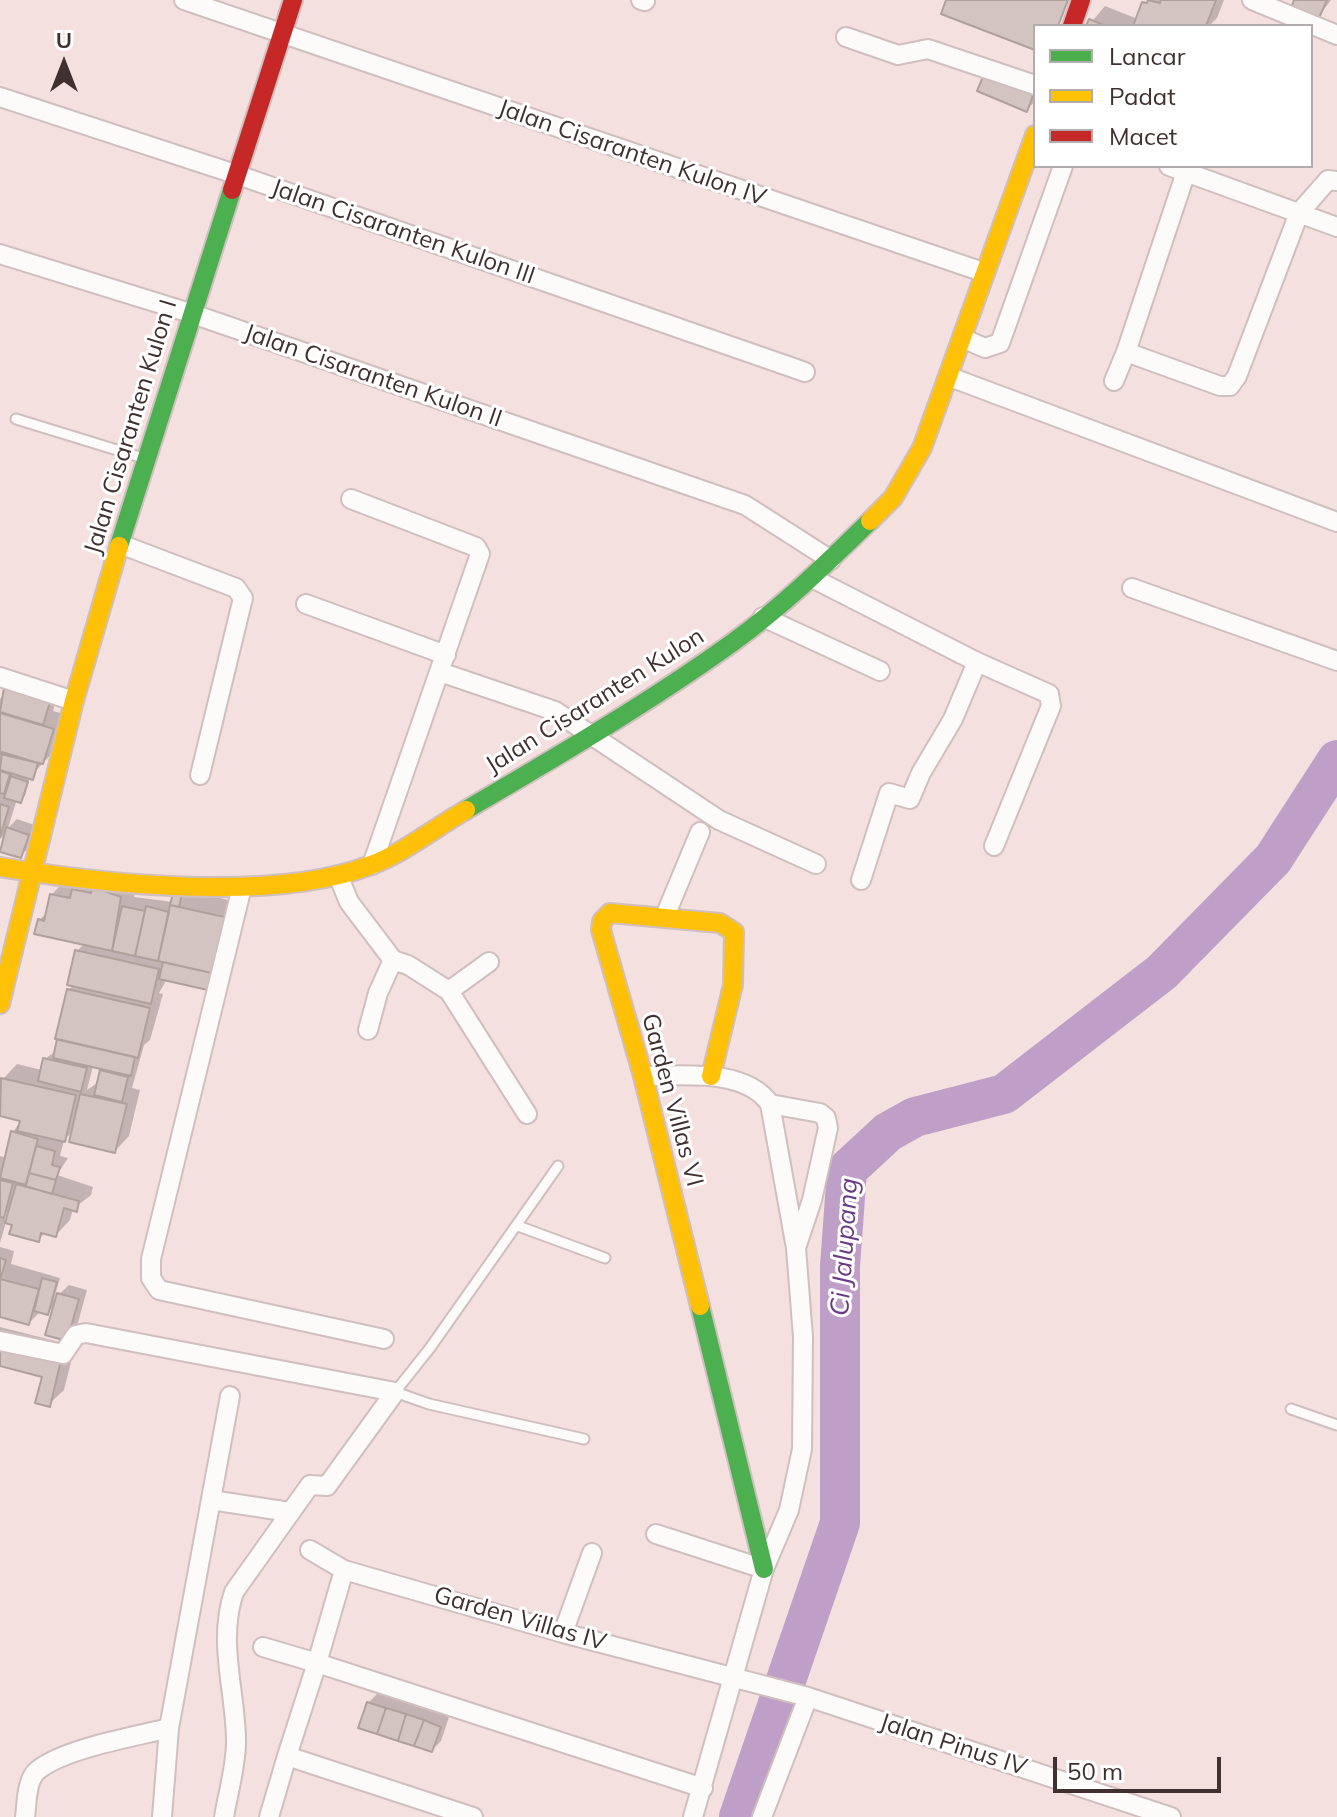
<!DOCTYPE html>
<html>
<head>
<meta charset="utf-8">
<style>
	body { margin:0 }
	#map { position:relative; width:1337px; height:1817px; overflow:hidden; background:#f3e0df; font-family:Mulish,sans-serif }
	canvas { display:block }
	.legend { position:absolute; left:1033px; top:24px; width:280px; height:144px; box-sizing:border-box; background:#fff; border:2px solid #b3acac; margin:0; padding:10px 14px; list-style:none; font-size:24px; color:#403030 }
	.legend li { display:flex; align-items:center; gap:16px; height:40px }
	.legend b { width:40px; border:2px solid #b3acac }
	.north { position:absolute; left:24px; top:24px; width:80px; height:80px; -webkit-text-stroke:6px #fff; paint-order:stroke; rotate:0deg; font-size:22px; font-weight:700; line-height:32px; text-align:center; color:#403030 }
	.north::after { content:''; display:block; margin:auto; width:28px; height:36px; background:#403030; clip-path:polygon(50% 0,100% 100%,50% 72%,0 100%) }
	.scale { position:absolute; left:1053px; top:1757px; width:168px; height:36px; box-sizing:border-box; border:4px solid #403030; border-top:0; padding-left:10px; font-size:24px; line-height:28px; white-space:nowrap; color:#403030; -webkit-text-stroke:6px #fff; paint-order:stroke }
</style>
</head>
<body>
<div id="map">
<canvas width="1337" height="1817"></canvas>
<ul class="legend">
<li><b style="height:10px;background:#4caf50"></b>Lancar</li>
<li><b style="height:10px;background:#ffc107"></b>Padat</li>
<li><b style="height:10px;background:#c62828"></b>Macet</li>
</ul>
<div class="north">U</div>
<div class="scale">50 m</div>
</div>
<script>
const context = document.querySelector('canvas').getContext('2d');
context.lineJoin = 'round';
function paint(path, color) { context.fillStyle = color; context.fill(path, 'evenodd'); }
function strokePath(path, color, width, dash) { context.strokeStyle = color; context.lineWidth = width; context.lineCap = dash ? 'butt' : 'round'; context.setLineDash(dash || []); context.stroke(path); }
function drawText(font, color, halo, rows, align = 'center') {
  context.font = font + ' Mulish,sans-serif'; context.lineWidth = 6; context.setLineDash([]); context.textBaseline = 'middle'; context.strokeStyle = halo; context.fillStyle = color; for (const [text, x, y, turn = 0] of rows) {
    context.save(); context.translate(x, y); context.rotate((+turn || 0) * Math.PI / 180); context.textAlign = isNaN(turn) ? turn : align; if (halo) context.strokeText(text, 0, 0); context.fillText(text, 0, 0); context.restore();
  }
}
paint(new Path2D(`
	M1147 0H1224L1217 18 1209 26H1088L1105 6 1138 19Z
	M1297 0H1331L1318 17Z
	M1035 82V101L1027 110 980 90Z
	M16 680 58 693 53 711 67 715 57 748 30 777 25 796 17 799 8 828 17 819 37 826 30 847 20 856 6 833 0 839V699Z
	M66 880 135 883 134 897 173 902 179 889 242 903 167 979 159 993 163 994 150 1040 144 1045 132 1088 140 1090 129 1136 115 1151 74 1130 64 1140 60 1156 68 1158 57 1175 93 1187 91 1195 73 1209 70 1220 56 1235 46 1232 38 1240 6 1222 0 1243V1156L6 1158 13 1132 22 1119 0 1114 3 1079 17 1064 42 1070 45 1059 57 1050 68 990 74 985 77 951 85 943 39 920 48 912 51 895ZM93 1066 103 1068 100 1081 87 1090ZM11 1208 8 1220 1 1218Z
	M0 1247 14 1251 11 1264 60 1278 54 1299 69 1285 87 1290 76 1330 67 1339 56 1304 47 1313 41 1311 29 1323 0 1315Z
	M0 1327 75 1346 64 1390 49 1404 45 1375 0 1364Z
	M378 1693 449 1717 441 1741 432 1750 368 1703Z`), '#0003');
strokePath(new Path2D(`
	M739 1817 840 1523V1266L847 1170 888 1132 915 1117 1004 1094 1162 972 1273 859 1337 760`), '#be9fc8', 40);
const building = new Path2D(`
	M946 0H1068L1058 26H1035V50L941 14Z
	M1148 0 1160 3 1161 0H1216L1206 26H1133L1142 2 1147 3Z
	M1294 0H1327L1318 20 1291 8Z
	M1089 19 1106 26H1086Z
	M985 72 1033 95 1027 112 977 91Z
	M4 688 50 702 43 725 0 712Z
	M0 713 54 729 43 764 0 754Z
	M2 752 38 763 33 780 0 770Z
	M0 771 10 774 4 794 0 793Z
	M11 776 28 782 21 803 4 798Z
	M0 804 9 807 0 837Z
	M6 827 29 835 21 858 0 852Z
	M93 887 121 897 112 951 34 934 38 919 44 921 50 894 70 898 72 889 91 893Z
	M173 893 182 894 179 907 170 905Z
	M170 905 229 918 216 974 158 961Z
	M122 906 145 911 135 956 112 951Z
	M146 906 169 912 158 961 135 956Z
	M75 950 159 969 151 1004 67 985Z
	M163 962 216 974 212 991 159 979Z
	M67 989 150 1008 138 1058 55 1039Z
	M57 1039 135 1057 131 1076 53 1058Z
	M43 1058 87 1068 81 1092 38 1081Z
	M100 1070 128 1077 122 1102 94 1095Z
	M1 1078 76 1095 65 1142 17 1131 20 1121 0 1116Z
	M80 1094 127 1104 115 1153 69 1142Z
	M11 1131 38 1139 26 1185 0 1178Z
	M36 1146 55 1151 52 1165 60 1167 56 1180 29 1173Z
	M29 1173 56 1180 52 1194 25 1186Z
	M0 1180 13 1183 4 1218 0 1217Z
	M16 1184 79 1201 77 1212 64 1208 56 1237 41 1233 39 1242 9 1234 12 1225 5 1223Z
	M0 1258 6 1260 1 1277H0Z
	M42 1278 57 1282 48 1315 34 1311Z
	M0 1279 39 1289 29 1325 0 1317Z
	M57 1293 79 1299 67 1341 45 1335Z
	M0 1345 61 1360 50 1407 35 1403 42 1377 0 1366Z
	M367 1702 386 1708 377 1734 358 1728Z
	M386 1708 406 1714 398 1741 377 1734Z
	M406 1714 424 1720 414 1746 398 1741Z
	M424 1720 441 1727 432 1752 414 1746Z`);
paint(building, '#d4c4c1');
strokePath(building, '#afa09c', 2);
const lane = new Path2D(`
	M16 419 143 458
	M558 1166 430 1348 395 1392 429 1404 584 1439
	M518 1226 605 1258
	M1291 1409 1337 1425`);
const street = new Path2D(`
	M184 0 983 272
	M641 0 645 1
	M1252 0 1337 35
	M846 37 898 55 928 49 1035 85
	M0 97 238 175 805 372
	M1169 166 1337 227
	M1186 172 1126 352 1220 386H1230L1237 376 1299 213 1328 180 1337 181
	M0 254 190 313 745 505 831 560
	M962 338 985 348 1000 343 1063 166
	M950 377 1337 522
	M1114 381 1126 352
	M351 499 476 547 480 554 372 865
	M120 544 236 588 243 598 200 775
	M812 578 977 662 1049 694 1051 706 994 846
	M1132 588 1337 661
	M306 604 446 655
	M763 617 880 671
	M440 672 555 711 719 820 816 864
	M0 677 74 701
	M338 875 349 902 393 960 408 965 449 991 489 962
	M861 880 889 793 910 799 921 773 953 719 977 662
	M242 887 151 1259V1278L159 1290 384 1339
	M665 916 700 832
	M449 991 527 1114
	M368 1030 378 993 393 960
	M643 1076C683 1076 745 1068 770 1104L796 1248 803 1337 802 1449 789 1510 764 1569 693 1817
	M770 1104 820 1113 826 1118 828 1128 812 1200 797 1245
	M0 1341 63 1354 76 1335 86 1333 395 1392 327 1486 310 1485 234 1592C217 1642 236 1692 236 1742 236 1766 228 1793 224 1817
	M211 1500 290 1512
	M656 1534 764 1569
	M310 1550 344 1570 563 1633 808 1697 1171 1817
	M563 1633 592 1553
	M263 1647 317 1663 344 1570
	M25 1817C27 1803 26 1779 38 1770 66 1748 134 1737 169 1728L230 1396
	M162 1817 169 1728
	M269 1817 287 1756
	M473 1817 287 1756 317 1663 703 1788
	M762 1817 808 1697`);
const fast = new Path2D(`
	M119 546 232 190
	M466 810C556 757 647 704 732 643 782 607 826 564 870 521
	M700 1306 764 1569`);
const slow = new Path2D(`
	M870 521 893 498 922 448 1035 135
	M0 867C102 884 274 903 371 865 404 853 436 827 466 810
	M0 1004 74 701 119 546
	M700 1306 643 1076 601 930 602 921 610 913 720 923 734 932 733 985 711 1076`);
const jam = new Path2D(`
	M1072 26 1081 0
	M232 190 293 0`);
strokePath(lane, '#cfbfbe', 13);
strokePath(street, '#cfbfbe', 22);
strokePath(fast, '#cfbfbe', 22);
strokePath(slow, '#cfbfbe', 22);
strokePath(jam, '#cfbfbe', 22);
strokePath(lane, '#fdfafa', 9);
strokePath(street, '#fdfafa', 18);
strokePath(fast, '#4caf50', 18);
strokePath(slow, '#ffc107', 18);
strokePath(jam, '#c62828', 18);
drawText('24px', '#403030', '#fff', [
	["Jalan Cisaranten Kulon IV",632,153,19],
	["Jalan Cisaranten Kulon III",403,232,19],
	["Jalan Cisaranten Kulon II",373,376,19],
	["Jalan Cisaranten Kulon I",131,427,-73],
	["Jalan Cisaranten Kulon",595,701,-32],
	["Garden Villas VI",672,1100,75],
	["Garden Villas IV",520,1619,16],
	["Jalan Pinus IV",953,1745,18]
]);
drawText('italic 26px', '#693b84', '#fff', [
	["Ci Jalupang",845,1247,-86]
]);
</script>
</body>
</html>
